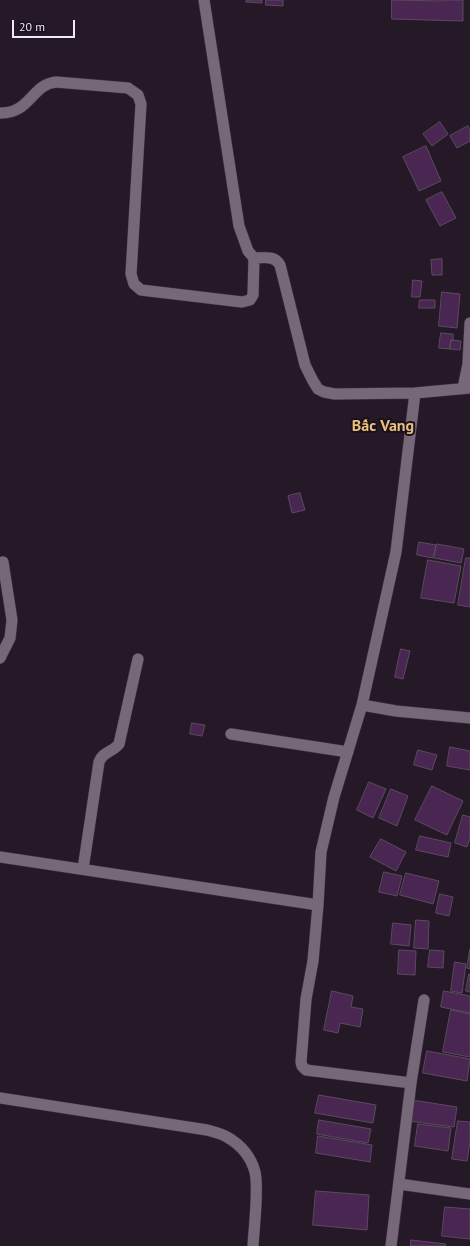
<!DOCTYPE html>
<html>
<head>
<meta charset="utf-8">
<style>
	body { margin:0 }
	#map { position:relative; width:470px; height:1246px; overflow:hidden; background:#251928; font-family:"PT Sans",sans-serif }
	canvas { display:block }
	.scale { position:absolute; left:12px; top:20px; width:63px; height:18px; box-sizing:border-box; border:2px solid #f1e9f3; border-top:0; padding-left:5px; font-size:12px; line-height:14px; white-space:nowrap; color:#f1e9f3; -webkit-text-stroke:3px #1b101e; paint-order:stroke }
</style>
</head>
<body>
<div id="map">
<canvas width="470" height="1246"></canvas>
<div class="scale">20 m</div>
</div>
<script>
const context = document.querySelector('canvas').getContext('2d');
context.lineJoin = 'round';
function paint(path, color) { context.fillStyle = color; context.fill(path, 'evenodd'); }
function strokePath(path, color, width, dash) { context.strokeStyle = color; context.lineWidth = width; context.lineCap = dash ? 'butt' : 'round'; context.setLineDash(dash || []); context.stroke(path); }
function drawText(font, color, halo, rows, align = 'center') {
  context.font = font + ' "PT Sans",sans-serif'; context.lineWidth = 4; context.setLineDash([]); context.textBaseline = 'middle'; context.strokeStyle = halo; context.fillStyle = color; for (const [text, x, y, turn = 0] of rows) {
    context.save(); context.translate(x, y); context.rotate((+turn || 0) * Math.PI / 180); context.textAlign = isNaN(turn) ? turn : align; if (halo) context.strokeText(text, 0, 0); context.fillText(text, 0, 0); context.restore();
  }
}
const building = new Path2D(`
	M247 0H262V3L246 2Z
	M266 0H283V6L266 5Z
	M392 0 442 1V0H463V21L392 19Z
	M440 122 448 134 432 146 423 134Z
	M468 126 470 130V141L457 148 450 136Z
	M426 146 441 181 419 191 403 157Z
	M442 192 456 218 440 226 426 200Z
	M442 259V275H432L431 260Z
	M413 280 422 281 420 297H412Z
	M442 292 460 294 457 328 439 326Z
	M420 300H435V308H419Z
	M441 333 453 334V341L451 340 450 349 439 348Z
	M451 340 461 341 460 350 450 349Z
	M300 493 305 510 292 513 288 496Z
	M419 542 436 545 433 558 417 555Z
	M437 544 464 549 461 563 434 558Z
	M466 558H470V607L458 605Z
	M428 560 461 566 454 603 421 598Z
	M401 649 410 651 403 679 395 677Z
	M192 723 205 725 202 736 190 734Z
	M450 747 470 751V770L447 766Z
	M418 750 437 755 432 770 414 765Z
	M369 782 386 789 373 818 357 810Z
	M432 786 463 801 447 835 415 820Z
	M391 789 408 796 397 826 379 818Z
	M463 815 470 817V838L467 847 455 843Z
	M420 836 451 843 448 857 416 850Z
	M381 839 406 852 396 871 370 857Z
	M384 872 402 876 397 896 379 892Z
	M406 873 439 881 433 904 400 895Z
	M440 894 453 897 449 916 436 913Z
	M416 920 429 921 428 949 414 948Z
	M393 923 411 925 409 946 391 944Z
	M470 949V969L467 968Z
	M399 950 416 951 415 975 398 974Z
	M430 950 444 951 443 968 428 967Z
	M455 962 466 964 462 993 451 991Z
	M469 974H470V992L466 991Z
	M332 991 353 996 351 1007 363 1009 360 1027 340 1023 338 1033 324 1030Z
	M444 991 470 996V1013L441 1007Z
	M451 1010 470 1014V1057L443 1052Z
	M427 1051 470 1059 467 1081 423 1073Z
	M319 1095 376 1105 373 1123 315 1113Z
	M412 1100 457 1107 454 1127 409 1121Z
	M319 1120 371 1129 368 1143 317 1134Z
	M458 1121 470 1122V1142L467 1161 452 1159Z
	M418 1124 451 1128 448 1151 415 1146Z
	M318 1136 372 1145 370 1162 316 1153Z
	M316 1191 369 1195 367 1230 313 1225Z
	M445 1207 470 1209V1239L442 1236Z
	M411 1240 446 1244 445 1246H411Z`);
paint(building, '#4a2653');
strokePath(building, '#5a4c5d', 1);
const service = new Path2D(`
	M0 113C30 114 32 84 56 82L128 88 138 95 141 104 131 274 134 284 141 290 242 302 250 300 253 295 254 258 248 251 239 226 204 0
	M254 258C264 258 274 255 280 265L305 365 313 381 318 389 324 392 335 394 415 393 470 388
	M463 388 468 364 470 323
	M0 658 10 638 12 620 3 562
	M362 705 396 711 470 718
	M231 734 348 752
	M0 857 318 905
	M83 869 99 762C102 752 113 752 119 744L138 659
	M411 1083 306 1070 302 1066 301 1062 306 999 313 961 318 905 321 852 334 797 362 705 396 552 415 393
	M0 1098 207 1130C214 1132 222 1134 227 1137 241 1145 251 1157 255 1172 259 1189 254 1227 253 1246
	M399 1184 470 1194
	M391 1246 411 1083 424 1000`);
strokePath(service, '#403642', 12);
strokePath(service, '#766779', 11);
drawText('bold 16px', '#e9be79', '#1b101e', [
	["Bấc Vang",383,426]
]);
</script>
</body>
</html>
